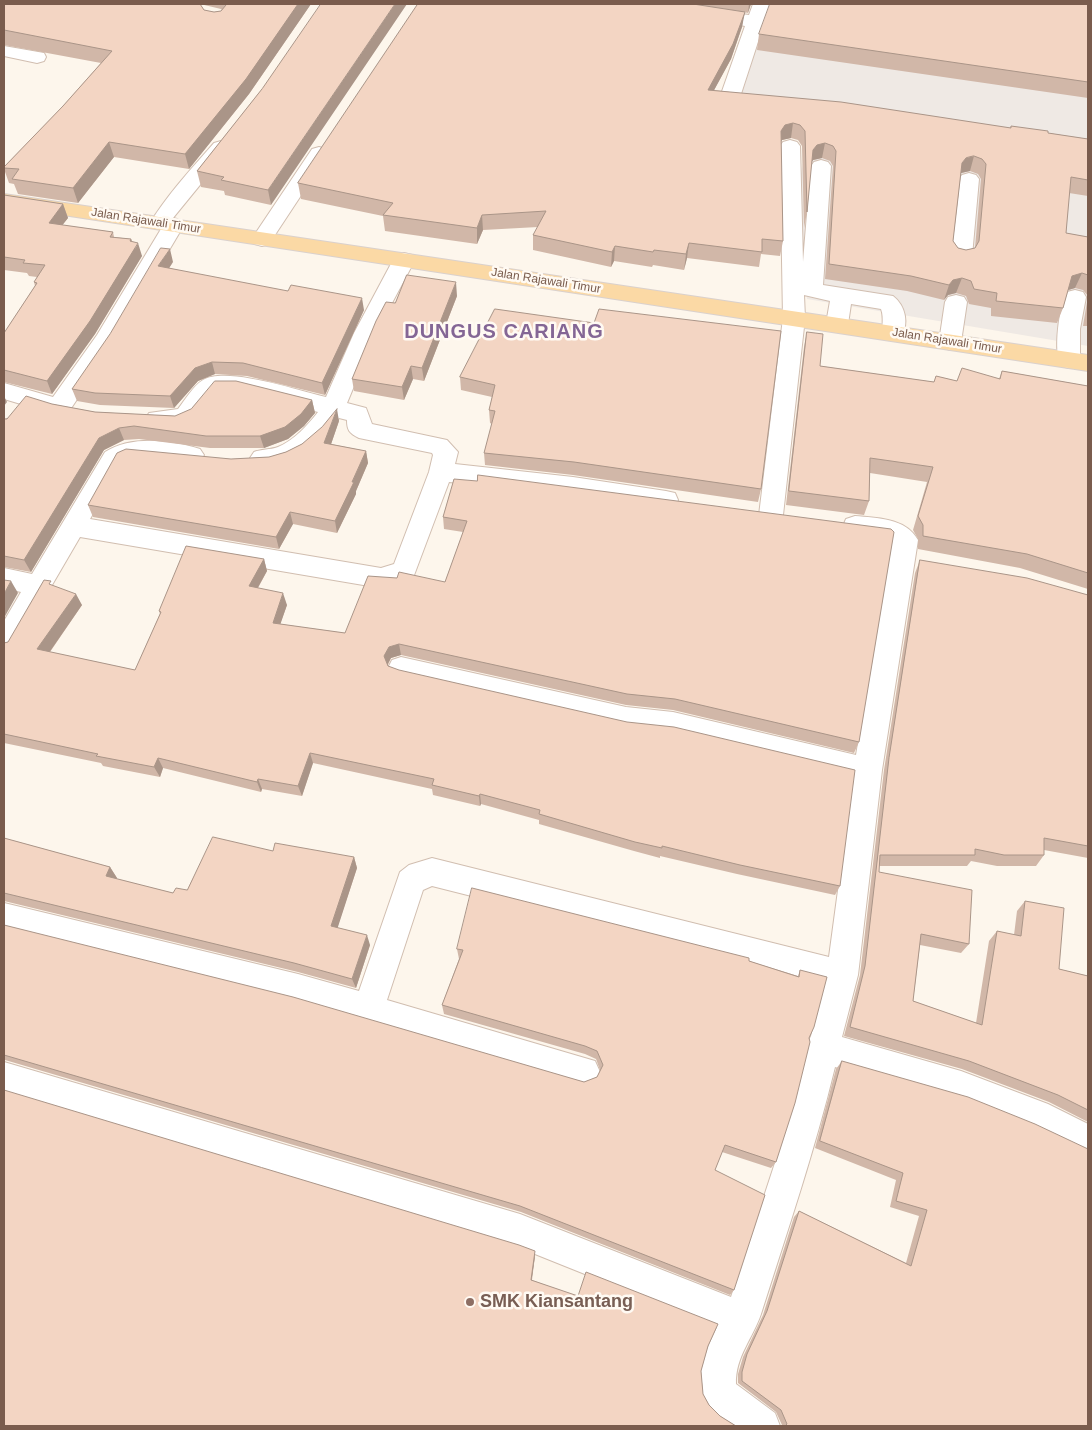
<!DOCTYPE html>
<html>
<head>
<meta charset="utf-8">
<style>
	body { margin:0 }
	#map { position:relative; width:1092px; height:1430px; overflow:hidden; background:#fdf6ec; font-family:Arial,sans-serif }
	canvas { display:block }
	.frame { position:absolute; inset:0; border:5px solid #7a5c4d; pointer-events:none }
</style>
</head>
<body>
<div id="map">
<canvas width="1092" height="1430"></canvas>
<div class="frame"></div>
</div>
<script>
const context = document.querySelector('canvas').getContext('2d');
context.lineJoin = 'round';
function paint(path, color) { context.fillStyle = color; context.fill(path, 'evenodd'); }
function strokePath(path, color, width, dash) { context.strokeStyle = color; context.lineWidth = width; context.lineCap = dash ? 'butt' : 'round'; context.setLineDash(dash || []); context.stroke(path); }
function drawText(font, color, halo, rows, align = 'center') {
  context.font = font + ' Arial,sans-serif'; context.lineWidth = 5; context.setLineDash([]); context.textBaseline = 'middle'; context.strokeStyle = halo; context.fillStyle = color; for (const [text, x, y, turn = 0] of rows) {
    context.save(); context.translate(x, y); context.rotate((+turn || 0) * Math.PI / 180); context.textAlign = isNaN(turn) ? turn : align; if (halo) context.strokeText(text, 0, 0); context.fillText(text, 0, 0); context.restore();
  }
}
paint(new Path2D(`
	M759 4H1006L1088 17V346L807 299 795 204 813 113 728 95Z`), '#efe9e4');
const minor = new Path2D(`
	M753 4 770 5 740 97 737 101 730 103 723 101 720 97 745 26 706 19 700 18 697 14 700 10 706 9 749 15Z
	M4 46 44 53 46 57 44 61 37 63 4 56Z
	M790 140 797 142 800 146 803 262 811 166 814 162 821 160 828 162 831 166 823 285 893 296C906 306 909 324 901 338L893 341 885 338C880 329 885 319 881 309L851 304 848 324 845 329 837 332 829 329 826 324 830 301 804 295 805 318 783 515 780 522 771 524 762 522 759 515 783 318 780 146 783 142Z
	M221 141 228 143 231 147 173 218 181 220 184 225 113 345 68 413 58 415 4 399V383L53 397 97 335 161 229 153 228 150 223C168 194 191 169 214 143Z
	M319 147 326 149 329 153 269 244 262 246 255 244 251 239 255 234 312 149Z
	M969 173 976 175 979 179 972 256 969 261 961 263 953 261 950 256 959 179 962 175Z
	M404 253 412 255 415 260 376 333 347 403 366 408 372 424 447 440 458 452 455 464 573 477 666 491 675 493 678 500 675 507 666 509 573 495 449 482 413 578 381 588 80 537 13 652 4 655V621L21 592 4 588V568L32 574 105 452C132 435 171 440 200 449L204 455 200 461C175 469 146 449 121 464L90 519 381 568 394 564 429 472 433 455 432 453 359 438C349 433 347 430 347 420L339 418C334 424 330 432 325 437 307 456 279 472 254 464L250 458 254 452C261 449 270 450 278 447 293 441 308 425 318 412L240 392H218C209 401 204 412 195 420 184 431 162 429 149 425L145 419 149 413 178 409C185 400 193 386 203 380 227 366 299 391 326 397L354 333 393 260 396 255Z
	M1075 290 1083 292 1086 297 1080 329V360L1077 366 1069 368 1061 366C1053 352 1059 306 1067 292Z
	M956 295 964 297 967 302 961 342 958 347 950 350 942 347 939 342 945 302 948 297Z
	M855 516C877 518 906 518 918 540L882 770 858 975 842 1037 961 1071 1048 1104 1088 1124V1158L1027 1129 961 1103 835 1067C815 1150 787 1232 761 1314 753 1338 735 1357 736 1384L775 1413 780 1426C765 1426 748 1429 733 1426 728 1425 722 1419 717 1416 686 1392 703 1357 717 1327L520 1248 4 1094V1062L520 1214 731 1297 792 1111 807 1050 806 1047 811 1036 824 985 432 886 423 890 387 1000 595 1061 600 1072 595 1083 584 1088 298 1004 4 931V903L298 974 359 991 400 872 409 865 432 858 829 957 853 779 673 736 626 731 401 679 392 676 388 668 392 660 401 657 626 707 673 712 856 755 892 543 885 539 846 533 843 526 846 519Z`);
const major = new Path2D(`
	M4 194 1088 355V371L4 206Z`);
strokePath(minor, '#d1beb0', 2);
strokePath(major, '#dad1cd', 2);
paint(minor, '#fff');
paint(major, '#fbd9a5');
paint(new Path2D(`
	M4 4H311L249 94 189 169 114 157 78 203 18 194 14 184 9 183 4 169V167L63 106 101 63 4 45ZM200 4 221 9 222 10 221 11 214 12 204 10Z
	M418 4H751L748 13 744 12 742 27 731 59 714 90 1010 128 1011 126 1048 133 1088 139V196L1069 193 1066 233 1088 237V326H1083L1088 296 1083 290 1075 288 1068 290 1063 308 1057 323 991 316V308L969 304 966 296 956 293 948 295 944 300 907 291 825 279 833 166 830 161 822 158 813 160 811 163 807 212 804 228 802 146 798 140 791 138 782 140 781 142 783 241 780 256 761 254 759 267 687 258 684 270 653 265 652 267 614 261 611 267 533 250V235L538 227 483 230 477 244 385 231 383 216 301 199 298 183ZM970 171 978 174 981 179 975 248 966 250 958 248 953 241 961 174V173Z
	M1088 4V98L757 50 759 34Z
	M262 89 271 205 225 195 224 191 201 187 197 171Z
	M4 195 63 204 68 218 62 225 113 232 114 237 131 239 132 242 142 256 95 334 52 394 4 382V333L35 286 34 282 37 277 29 276 27 273 4 270Z
	M173 262 169 268 364 310 325 395 247 376 215 374 198 381 174 408 100 405 77 401 72 389Z
	M457 296 424 381 413 379 404 400 354 391 352 379 395 303Z
	M495 309 761 489 758 502 573 475 485 465 484 453 492 424 490 423 489 410 492 397 461 390 460 377Z
	M807 332 820 366 934 382 936 376 957 381 999 379 1002 371 1088 386V589L1020 568 918 549V539L913 530 927 482 870 473 869 501 864 515 786 505 804 347Z
	M312 400 315 413 304 426 288 439 264 448H210L139 439 124 440 104 450 31 572 4 567V419L52 404 95 412 175 416Z
	M339 421 331 444 366 451 368 463 356 491V494L337 533 293 524 279 549 93 517 88 505 231 459 269 457 286 452 302 444Z
	M454 479 859 742 854 753 673 710 626 705 401 655 391 658 388 665V666L840 886 835 895 737 874 660 856V858L634 851 539 824V820L481 804 480 806 433 795 432 789 313 763 302 796 262 789 261 792 163 768 160 777 103 766 101 763 4 743V643L8 642 54 586 82 605 50 652 135 670 160 614 159 611 264 559 267 571 258 588 287 605 280 624 345 633 445 582 463 532 444 529 443 517Z
	M920 560 1088 595V858L1044 850V855L1036 866H997L971 861 967 866H879V872L969 944 961 953 920 945 913 1001 976 1023 989 941 997 931 1014 935 1017 911 1025 901 1059 969 1088 976V1122L1049 1102 962 1069 844 1036 860 975 884 770 915 573Z
	M4 838 110 867 117 878V879L173 893 187 890 273 851 354 857 357 868 337 928 370 945 356 988 298 972 4 901V902Z
	M4 925 584 1082 597 1077 600 1070 596 1059 585 1054 444 1014 442 1005 459 959 457 949 749 961 798 976 800 970 809 1038 776 1162 771 1168 722 1152 715 1170 734 1290 730 1295 521 1212 5 1060 4 1061Z
	M842 1061 1088 1426H4L535 1256 532 1280 708 1346 701 1371 703 1394 709 1405 720 1416 736 1426H781L782 1425 776 1412 738 1383V1374L743 1357 763 1315 794 1217 799 1211 906 1263 919 1216 890 1207 896 1180 815 1148 836 1069Z`), '#d1b7a8');
paint(new Path2D(`
	M298 4H311L249 94 189 169 185 154Z
	M395 4H407L271 205 268 190Z
	M749 4H751L748 13Z
	M745 12 742 27 731 59 706 105 708 90Z
	M793 123 791 138 782 140 778 146 781 131 785 125Z
	M109 142 114 157 78 203 73 188Z
	M825 143 822 158 813 160 810 165 813 150 817 145Z
	M974 156 970 171 961 173 957 179 962 163 966 158Z
	M63 204 68 218 54 236 49 223Z
	M482 215 483 230 477 244V228Z
	M131 239 135 249 138 243 142 256 95 334 52 394 47 381Z
	M689 243 687 258 684 270 686 254Z
	M615 246 614 261 611 267 612 252Z
	M170 249 173 262 162 279 158 266Z
	M1082 273 1075 288 1065 291 1072 276Z
	M962 278 956 293 948 295 944 300 949 285 953 280Z
	M456 282 457 296 424 381 422 368Z
	M362 298 364 310 325 395 322 383Z
	M212 362 215 374 198 381 174 408 170 396 195 368Z
	M411 366 413 379 404 400 402 387Z
	M4 396 7 402 4 406Z
	M312 400 315 413 304 426 288 439 264 448 260 436Z
	M337 409 339 421 327 456 324 443Z
	M119 428 124 440 104 450 31 572 24 560 99 438Z
	M366 451 368 463 356 491V494L337 533 335 521Z
	M290 512 293 524 279 549 276 537Z
	M264 559 267 571 252 598 249 586Z
	M11 581 18 593 4 618V594Z
	M283 593 287 605 277 634 273 623Z
	M76 594 82 605 44 660 37 649Z
	M399 644 401 655 391 658 386 667 384 656 389 647Z
	M310 753 313 763 302 796 298 786Z
	M158 758 163 768 160 777 154 767Z
	M258 779 262 789 261 792 257 782Z
	M480 794 481 804 480 806 479 796Z
	M354 857 357 868 335 936 331 926Z
	M110 867 117 878 113 886 106 876Z
	M367 935 370 945 356 988 352 979Z
	M535 1251V1256L531 1284V1280Z`), '#aa9588');
const building = new Path2D(`
	M4 4H200L204 10 214 12 221 11 226 5 225 4H298L246 79 185 154 109 142 73 188 12 179 19 169 4 168V167L63 106 112 51 4 30Z
	M321 4H395L268 190 221 180 224 177 197 171 262 89Z
	M418 4H693L745 12 733 44 708 90 841 102 1011 128V126L1048 131V133L1088 139V180L1071 177 1066 233 1088 237V275L1082 273 1072 276 1063 308 996 301 997 293 974 289 971 281 962 278 953 280 949 285 911 276 829 264 836 151 833 146 825 143 817 145 813 150 807 212 805 131 800 125 793 123 785 125 781 131 783 241 762 239V252L689 243 686 254 654 250 653 252 615 246 612 252 533 235 546 211 482 215 477 228 383 215 393 203 298 183ZM974 156 982 159 986 164 979 241 975 248 966 250 958 248 953 241 962 163 966 158Z
	M770 4H1088V82L759 34Z
	M4 195 63 204 49 223 113 232 110 237 131 239 130 241 138 243 90 321 47 381 4 370V333L37 283 34 282 45 265 23 263 25 260 4 257Z
	M161 248 170 249 158 266 288 291 291 285 362 298 322 383 243 363 212 362 195 368 170 396 95 393 72 389 110 334Z
	M407 275 456 282 422 368 411 366 402 387 352 379 376 321 386 302 395 303Z
	M495 309 594 323 599 309 781 331 761 489 574 462 484 453 495 411 489 410 495 385 460 377Z
	M807 332 823 334 820 366 934 382 936 376 957 381 962 368 1000 379 1002 371 1088 386V573L1027 554 923 536V525L918 516 933 467 870 458 869 501 789 491Z
	M215 381H236L312 400 301 414 285 427 260 436H206L134 426 119 428 99 438 24 560 4 556V419H7L26 396 52 404 95 412 175 416 191 409Z
	M337 409 324 443 366 451 352 482H354L335 521 290 512 276 537 88 505 117 453 126 449 231 459 269 457 286 452 302 444 322 427Z
	M478 475 891 529 894 532 859 742 675 699 627 694 399 644 389 647 384 656 388 666 399 670 627 722 674 727 855 770 840 886 740 865 662 846V848L635 842 539 814 540 810 480 794 479 796 432 785 434 779 310 753 298 786 258 779 257 782 158 758 154 767 96 756 98 754 4 734V643L8 642 44 580 51 581 49 584 76 594 37 649 135 670 161 612 159 611 186 546 264 559 249 586 283 593 273 623 345 633 368 576 397 578 399 572 445 582 467 521 443 517 454 479 477 481Z
	M920 560 1027 578 1088 595V846L1044 838V855H1004L975 849V855H880L879 872 972 890 969 944 921 934 913 1001 982 1025 997 931 1021 936 1025 901 1064 908 1059 969 1088 976V1110L1058 1095 969 1061 850 1027 865 966 889 758Z
	M4 580 11 581 4 594Z
	M213 837 273 851 275 843 354 857 331 926 367 935 352 979 294 963 4 893V838L110 867 106 876 173 893 176 888 187 890Z
	M472 888 749 958V961L799 977 800 970 827 977 814 1027 809 1038 810 1042 795 1103 776 1162 725 1145 715 1170 765 1195 734 1290 520 1206 4 1055V925L293 997 584 1082 597 1077 603 1065 597 1051 585 1046 442 1005 463 950 457 949Z
	M842 1061 968 1097 1035 1124 1088 1149V1426H4V1090L519 1245 535 1251 531 1280 578 1296 586 1272 718 1324 708 1346 701 1371 703 1394 709 1405 720 1416 736 1426H785L787 1424 781 1410 742 1381V1372L747 1354 767 1311 799 1211 911 1266 927 1210 896 1201 903 1173 820 1141Z`);
paint(building, '#f3d5c3');
strokePath(building, '#aa9588', 1);
for (const [x, y, r, color] of [
	[470,1302,5,"#8d6e63"]
]) { const dot = new Path2D(); dot.arc(x, y, r, 0, 2 * Math.PI); context.fillStyle = color; context.fill(dot); strokePath(dot, '#fffaf3', 2); }
drawText('12px', '#7a5c4d', '#fffaf3', [
	["Jalan Rajawali Timur",146,221,9],
	["Jalan Rajawali Timur",546,281,9],
	["Jalan Rajawali Timur",947,341,9]
]);
drawText('bold 18px', '#785e54', '#fffaf3', [
	["SMK Kiansantang",480,1302]
], 'left');
context.letterSpacing = '1px';
drawText('bold 20px', '#846695', '#fffaf3', [
	["DUNGUS CARIANG",504,332]
]);
context.letterSpacing = '0px';
</script>
</body>
</html>
